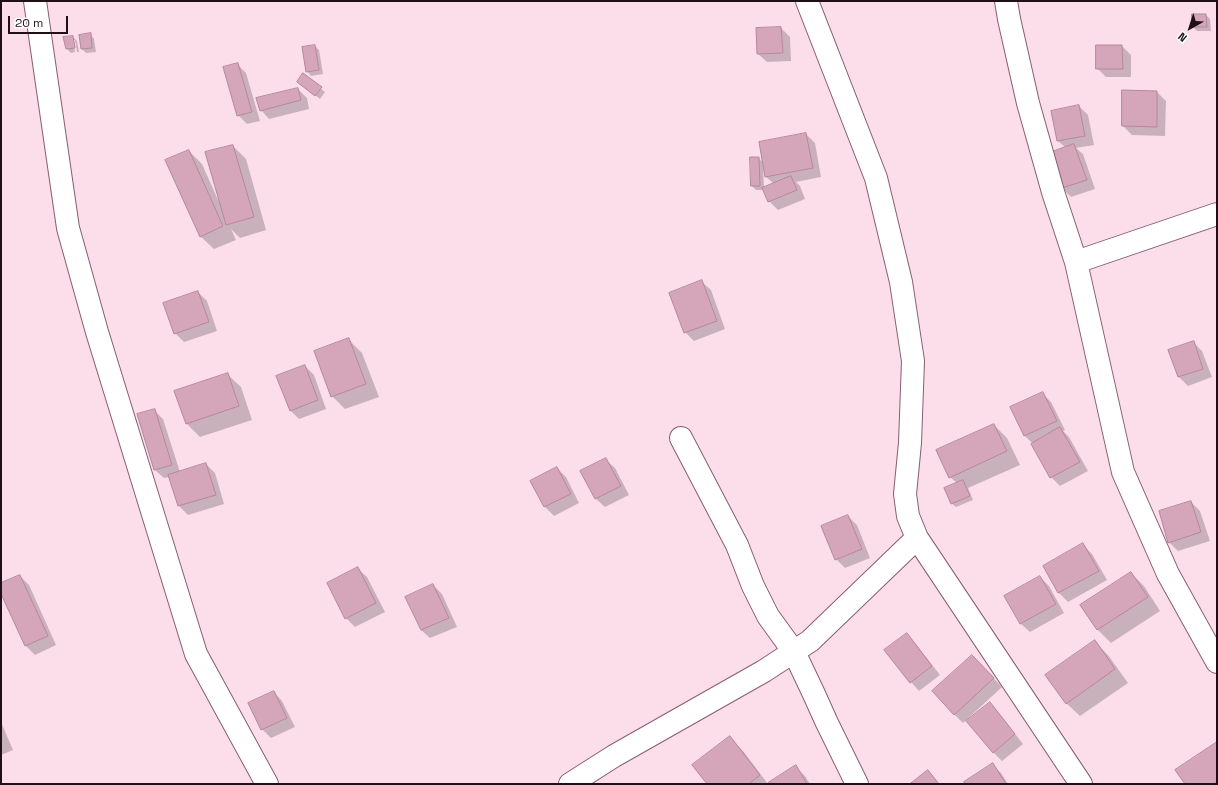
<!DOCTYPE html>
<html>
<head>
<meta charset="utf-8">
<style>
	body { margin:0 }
	#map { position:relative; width:1218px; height:785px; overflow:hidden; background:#fcdeea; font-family:"Space Grotesk",sans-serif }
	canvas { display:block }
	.frame { position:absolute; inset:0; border:2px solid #200f17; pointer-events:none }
	.north { position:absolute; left:1170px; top:8px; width:40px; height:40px; -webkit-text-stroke:3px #fff; paint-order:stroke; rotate:219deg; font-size:11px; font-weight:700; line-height:16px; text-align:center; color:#200f17 }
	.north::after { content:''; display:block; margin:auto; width:14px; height:18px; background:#200f17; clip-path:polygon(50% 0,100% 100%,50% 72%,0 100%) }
	.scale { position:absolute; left:8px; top:16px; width:60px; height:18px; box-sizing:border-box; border:2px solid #200f17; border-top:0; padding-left:5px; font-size:12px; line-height:14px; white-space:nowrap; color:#200f17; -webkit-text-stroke:3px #fff; paint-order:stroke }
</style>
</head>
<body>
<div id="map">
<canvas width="1218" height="785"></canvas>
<div class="frame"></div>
<div class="north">N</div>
<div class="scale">20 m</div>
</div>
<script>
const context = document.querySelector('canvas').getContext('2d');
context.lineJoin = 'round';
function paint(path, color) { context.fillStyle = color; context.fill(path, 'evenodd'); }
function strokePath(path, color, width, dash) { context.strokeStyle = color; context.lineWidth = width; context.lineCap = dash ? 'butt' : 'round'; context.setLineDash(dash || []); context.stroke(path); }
paint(new Path2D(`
	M1193 15H1206L1210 19 1211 31H1197L1193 27Z
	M781 28 790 37 791 61 767 62 758 54Z
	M90 34 94 39 96 52 86 53 82 49Z
	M73 37 77 41 79 52H77L75 40H73L75 52 71 53 67 49Z
	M315 46 319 50 323 74 311 76 307 71Z
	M1122 46 1131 55V77H1106L1097 68Z
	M237 64 246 73 260 121 247 124 238 115Z
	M304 75 325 92 320 99 303 86Z
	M298 89 307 98 309 109 269 119 261 110Z
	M1157 92 1166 101 1165 136 1132 135 1123 126Z
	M1079 106 1088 115 1094 145 1076 148 1083 154 1095 189 1071 197 1062 188 1066 148 1058 141Z
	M806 134 815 143 821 177 796 182 800 186 805 199 778 210 769 201 764 190H756L752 186 758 158 764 163ZM763 164H764L766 177 774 184 764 188Z
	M233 146 246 159 266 230 240 238 231 229 236 240 214 249 200 236 189 151 202 164 219 202H220Z
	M702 282 711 290 725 329 694 341 685 332Z
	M198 292 207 301 217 331 184 342 175 333Z
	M349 340 362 353 379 397 345 409 332 396Z
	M1193 342 1202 351 1212 377 1188 386 1179 377 1170 351Z
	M305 366 314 375 326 409 299 419 290 410Z
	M227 374 241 387 252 420 200 437 187 424 176 391Z
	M1042 393 1051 402 1065 430 1063 431 1069 437 1088 471 1060 486 1051 477 1033 444 1025 436 1012 408Z
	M154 410 163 419 180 472 206 464 215 473 224 504 188 515 179 506 170 477 164 478 155 470Z
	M994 425 1007 438 1020 465 968 488 973 500 956 507 951 503 957 483 950 477Z
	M606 460 615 468 629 495 605 507 596 499Z
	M557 468 566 477 579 503 554 516 545 507 532 481Z
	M1191 502 1200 511 1210 541 1178 551 1169 542Z
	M848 516 857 525 870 558 845 568 836 559Z
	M1083 545 1092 554 1107 580 1068 602 1059 593 1044 566Z
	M358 569 367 577 385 612 355 627 346 618Z
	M1131 573 1144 586 1160 611 1111 643 1098 630 1082 605Z
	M20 576 29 585 56 645 35 655 26 646 1 591V585Z
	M1040 577 1049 586 1064 613 1030 632 1021 624 1006 596Z
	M433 585 442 594 457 627 430 638 421 630Z
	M907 634 915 643 940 675 919 691 911 682Z
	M1095 642 1108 655 1128 683 1080 716 1066 703Z
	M981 665 1002 687 963 723 954 714Z
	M274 692 282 701 295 727 271 738 262 729Z
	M990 704 998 712 1023 744 1002 761 993 752Z
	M1 722 13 750 1 755Z
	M730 738 743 751 768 784 796 767 805 776 810 784H708Z
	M992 765 1001 773 1008 784H966Z`), '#0003');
const building = new Path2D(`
	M1192 14H1206L1207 27H1192Z
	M781 27 783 53 757 54 756 28Z
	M91 33 92 48 81 49 79 35Z
	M73 36 75 48 66 49 63 37Z
	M315 45 319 70 306 72 302 47Z
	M1096 45H1122L1123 69H1096Z
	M238 63 252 112 237 116 223 67Z
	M303 73 322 87 315 96 297 82Z
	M298 88 301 100 260 111 256 98Z
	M1122 90 1157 91V127L1122 126Z
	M1079 105 1085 136 1057 141 1051 111Z
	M806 133 813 168 765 177 759 142Z
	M1074 144 1087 180 1062 188 1049 153Z
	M233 145 254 217 226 225 205 152Z
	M189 150 223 226 200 237 165 160Z
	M750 157H759L760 186H751Z
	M791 176 797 190 768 202 762 188Z
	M702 280 717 321 684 333 669 293Z
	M198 291 209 322 174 334 163 303Z
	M349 338 366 384 331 397 314 351Z
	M1194 341 1203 369 1178 377 1168 350Z
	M305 365 318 400 290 411 276 376Z
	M228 373 239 406 186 424 174 391Z
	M1043 392 1057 421 1024 436 1010 407Z
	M155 409 172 465 154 470 137 414Z
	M994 424 1007 451 949 478 936 450Z
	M1060 427 1080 462 1050 478 1031 444Z
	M606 458 621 486 595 499 580 471Z
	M206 463 216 495 178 506 168 475Z
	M557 467 571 494 544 507 530 481Z
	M963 480 970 496 951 504 944 488Z
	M1191 501 1201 532 1168 543 1159 511Z
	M848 515 862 549 835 560 821 526Z
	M1083 543 1099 571 1058 593 1043 566Z
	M358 567 376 603 345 619 327 583Z
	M1131 572 1148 597 1097 630 1080 605Z
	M20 575 48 636 25 646 1 594V583Z
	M1040 576 1056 604 1020 624 1004 596Z
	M433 584 449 618 421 630 405 597Z
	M907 633 932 666 910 683 884 650Z
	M1095 640 1115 669 1066 704 1045 675Z
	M972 655 994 678 954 715 932 691Z
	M274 691 287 718 261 730 248 703Z
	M990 702 1015 734 993 753 966 721Z
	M730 736 760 775 749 784H707L692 765Z
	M1217 742V781L1213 784H1185L1175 770Z
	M993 763 1006 784H965L964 782Z
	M796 765 807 784H768V783Z
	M928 770 939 784H910Z`);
paint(building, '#d5a5ba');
strokePath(building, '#b5879b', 1);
const street = new Path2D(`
	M35 1 68 228 97 332 196 654 267 784
	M807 1 876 178 901 282 913 361 910 443 905 494 908 516 917 538 1081 784
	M1006 1 1009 19 1028 103 1053 192 1076 262 1123 472 1168 574 1217 662
	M1076 262 1217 214
	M681 438 737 545 753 586 768 616 794 652 813 692 827 723 857 784
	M570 784 614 756 764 671 810 641 917 538`);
strokePath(street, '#895d71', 24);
strokePath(street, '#fff', 22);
</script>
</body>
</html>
